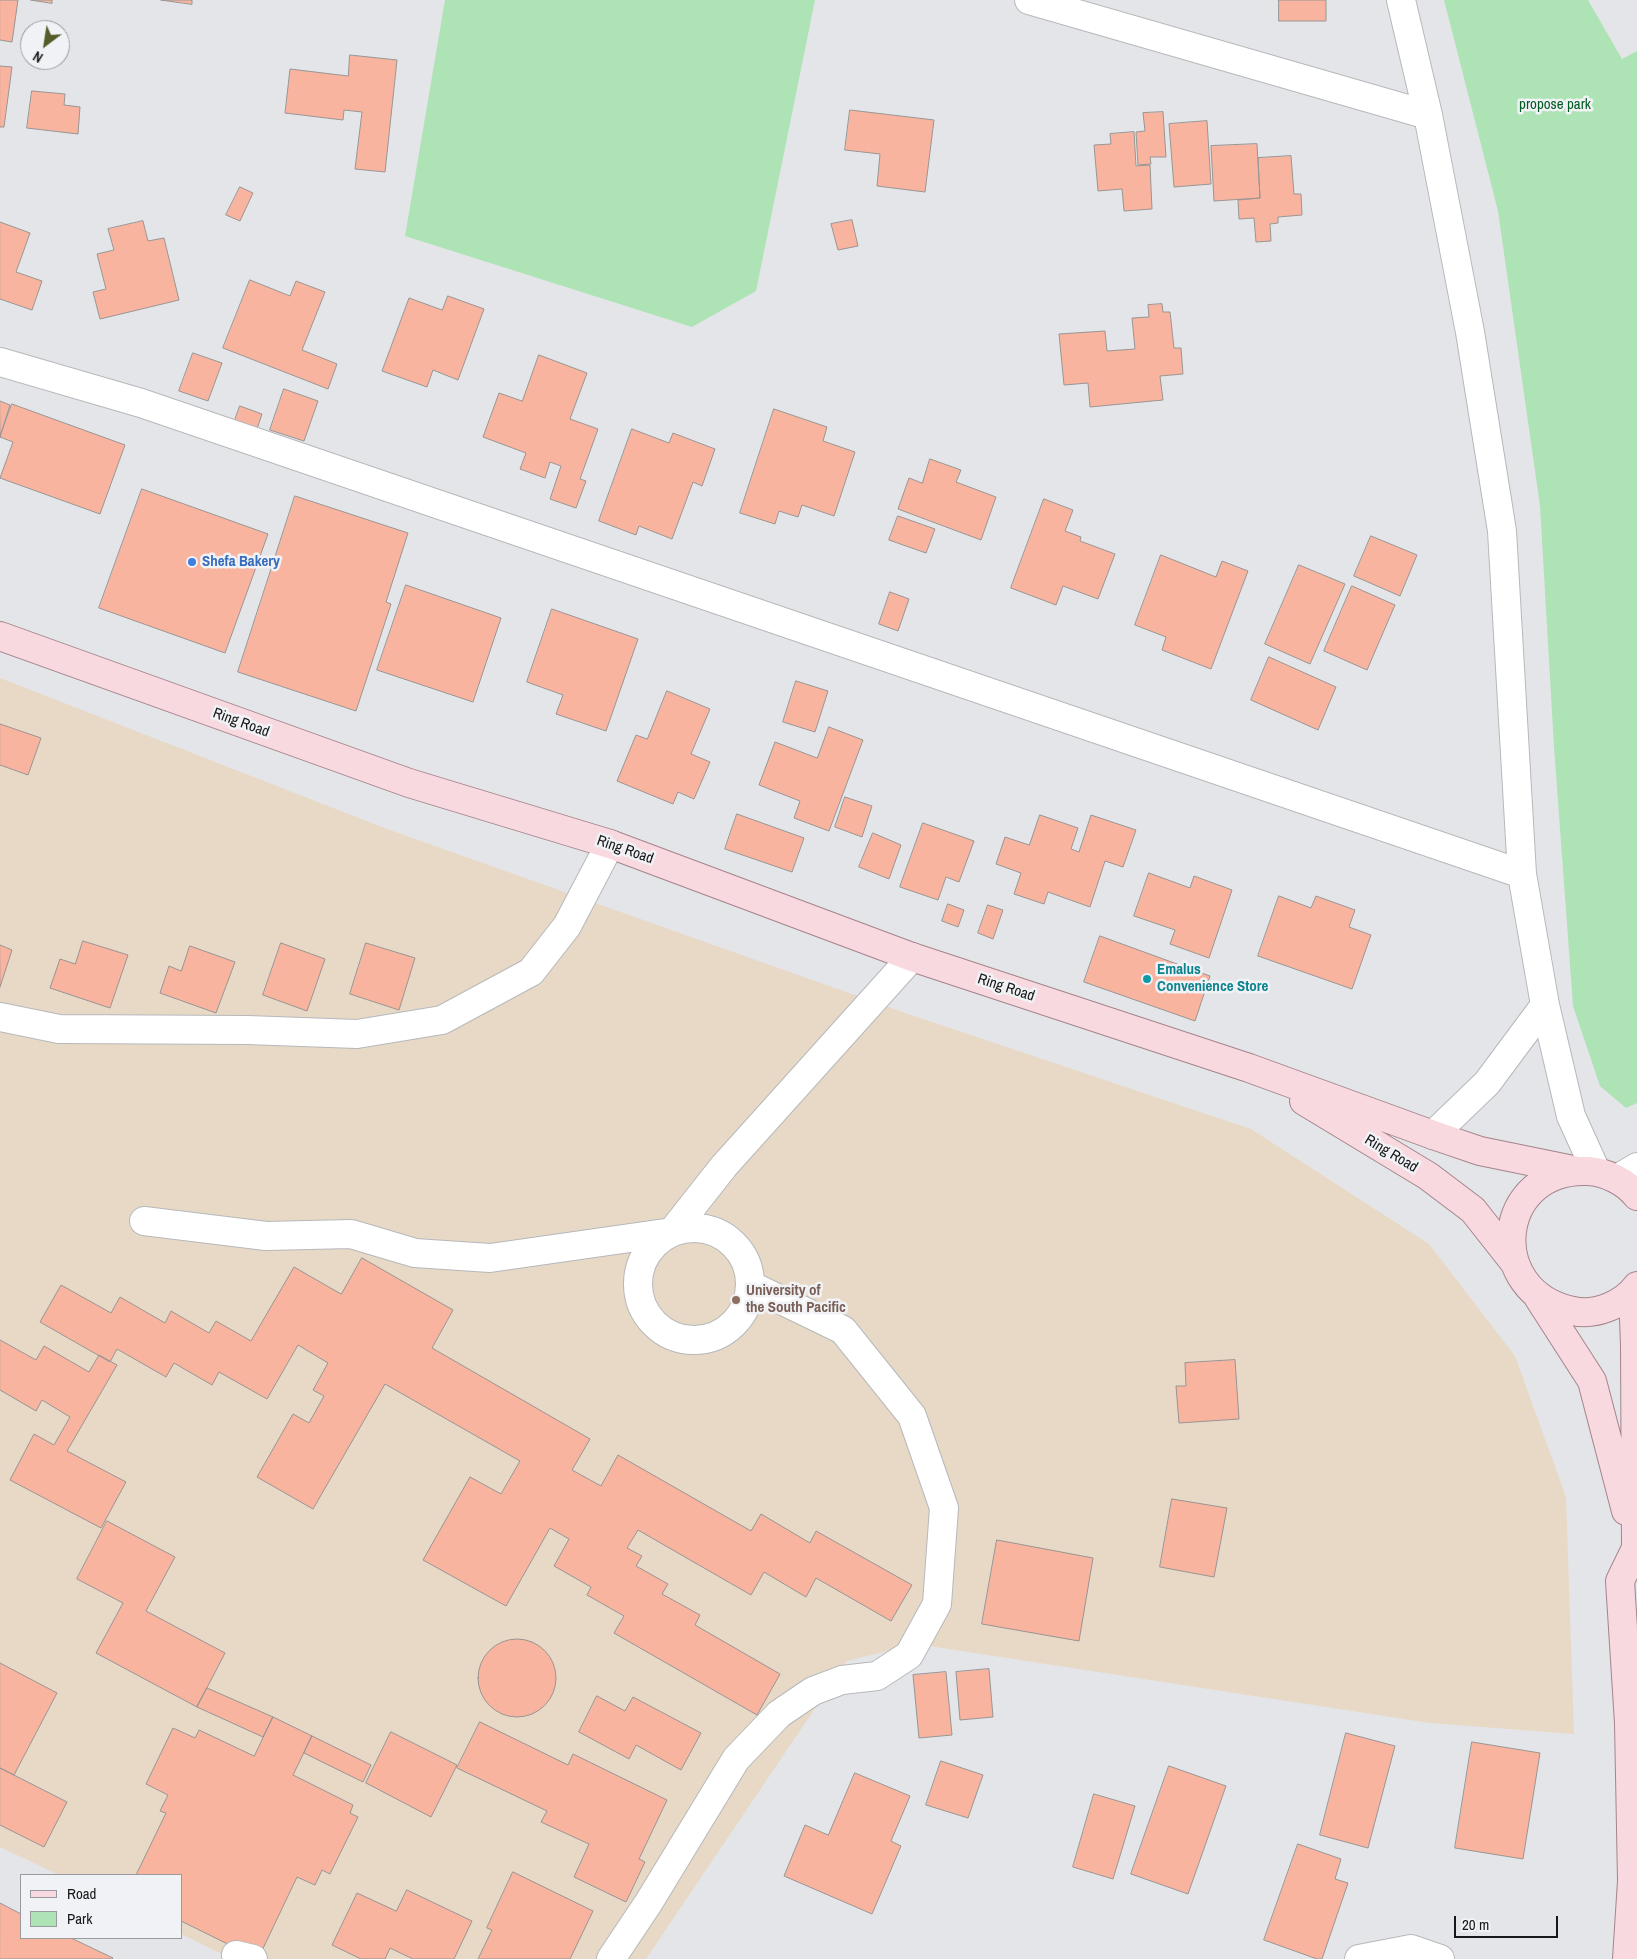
<!DOCTYPE html>
<html>
<head>
<meta charset="utf-8">
<style>
	body { margin:0 }
	#map { position:relative; width:1637px; height:1959px; overflow:hidden; background:#e4e5e8; font-family:"Archivo Narrow",sans-serif }
	canvas { display:block }
	.legend { position:absolute; left:20px; top:1874px; width:162px; height:65px; box-sizing:border-box; background:#f1f2f5; border:1px solid #999a9d; margin:0; padding:6px 9px; list-style:none; font-size:15px; color:#161718 }
	.legend li { display:flex; align-items:center; gap:10px; height:25px }
	.legend b { width:25px; border:1px solid #999a9d }
	.north { position:absolute; left:20px; top:20px; width:50px; height:50px; box-sizing:border-box; background:#f1f2f5; border:1px solid #999a9d; border-radius:50%; rotate:211deg; font-size:14px; font-weight:700; line-height:20px; text-align:center; color:#161718 }
	.north::after { content:''; display:block; margin:auto; width:18px; height:22px; background:#555c2a; clip-path:polygon(50% 0,100% 100%,50% 72%,0 100%) }
	.scale { position:absolute; left:1454px; top:1916px; width:104px; height:22px; box-sizing:border-box; border:2px solid #161718; border-top:0; padding-left:6px; font-size:15px; line-height:18px; white-space:nowrap; color:#161718; -webkit-text-stroke:4px #f1f2f5; paint-order:stroke }
</style>
</head>
<body>
<div id="map">
<canvas width="1637" height="1959"></canvas>
<ul class="legend">
<li><b style="height:6px;background:#f7d9df"></b>Road</li>
<li><b style="height:14px;background:#aee3b5"></b>Park</li>
</ul>
<div class="north">N</div>
<div class="scale">20 m</div>
</div>
<script>
const context = document.querySelector('canvas').getContext('2d');
context.lineJoin = 'round';
function paint(path, color) { context.fillStyle = color; context.fill(path, 'evenodd'); }
function strokePath(path, color, width, dash) { context.strokeStyle = color; context.lineWidth = width; context.lineCap = dash ? 'butt' : 'round'; context.setLineDash(dash || []); context.stroke(path); }
function drawText(font, color, halo, rows, align = 'center') {
  context.font = font + ' "Archivo Narrow",sans-serif'; context.lineWidth = 5; context.setLineDash([]); context.textBaseline = 'middle'; context.strokeStyle = halo; context.fillStyle = color; for (const [text, x, y, turn = 0] of rows) {
    context.save(); context.translate(x, y); context.rotate((+turn || 0) * Math.PI / 180); context.textAlign = isNaN(turn) ? turn : align; if (halo) context.strokeText(text, 0, 0); context.fillText(text, 0, 0); context.restore();
  }
}
paint(new Path2D(`
	M0 678 387 829 908 1014 1251 1129 1429 1244 1515 1356 1566 1497 1574 1734 1430 1723 916 1644 847 1661 646 1959H232L181 1934V1875H59L0 1847Z`), '#e8d9c6');
paint(new Path2D(`
	M445 0H815L756 291 692 327 405 236Z
	M1444 0H1588L1622 59 1637 51V1103L1626 1108 1600 1086 1573 1006 1554 747 1540 506 1498 211Z`), '#aee3b5');
const building = new Path2D(`
	M0 0H18L12 42 0 40Z
	M31 0H52V3Z
	M161 0H192V4Z
	M1279 0H1326V21H1279Z
	M350 55 397 60 385 172 355 169 362 112 344 110 343 120 285 113 290 69 348 76Z
	M0 66 12 67 4 127H0Z
	M32 91 65 94 64 105 80 107 78 134 27 128Z
	M850 110 934 120 925 192 877 186 880 154 845 150Z
	M1163 112 1166 157H1150L1151 164 1138 165 1136 132 1145 131 1143 113Z
	M1207 121 1211 184 1174 187 1169 124Z
	M1134 132 1136 166 1150 165 1152 209 1124 211 1122 189 1098 191 1094 145 1111 144 1110 134Z
	M1257 144 1260 198 1214 201 1211 146Z
	M1291 156 1294 194H1301L1302 215 1278 217V223L1270 224 1271 241 1256 242 1254 218 1239 219 1238 200 1260 198 1258 158Z
	M240 187 253 193 240 221 226 215Z
	M852 220 858 246 838 250 831 224Z
	M143 221 148 241 164 238 179 300 100 319 93 292 106 289 97 254 114 250 108 229Z
	M0 222 30 233 16 272 42 281 32 310 0 299Z
	M250 280 290 296 296 281 325 292 302 350 337 364 328 389 223 348Z
	M448 296 484 309 458 380 433 370 427 387 382 371 409 298 442 310Z
	M1162 304 1163 312H1170L1174 348H1181L1183 374 1160 376 1163 400 1090 407 1088 383 1064 385 1059 334 1105 331 1107 351 1135 349 1132 318 1149 317 1148 305Z
	M193 353 222 363 208 401 179 391Z
	M539 355 587 373 570 419 598 429 580 479 586 481 576 508 550 499 561 466 550 462 545 478 520 469 526 453 483 437 499 393 522 401Z
	M284 389 318 401 304 441 270 430Z
	M0 401 10 405 0 437Z
	M12 404 125 445 100 514 0 478 13 442 0 437Z
	M240 406 262 414 257 429 235 420Z
	M774 409 827 427 823 441 855 452 834 516 802 505 798 517 779 511 775 524 740 513Z
	M632 429 669 443 673 433 715 449 702 486 693 482 672 539 639 526 636 535 599 521Z
	M930 459 961 470 956 482 996 497 981 540 898 509 909 478 922 483Z
	M142 489 268 534 225 653 99 608Z
	M295 496 408 533 386 602 391 604 356 711 238 672Z
	M1044 499 1073 510 1065 531 1081 537 1080 541 1115 554 1098 599 1063 586 1056 605 1011 588Z
	M898 516 935 529 926 553 889 540Z
	M1371 536 1417 555 1400 596 1354 576Z
	M1161 555 1216 577 1222 561 1248 571 1211 669 1162 650 1166 637 1135 625Z
	M1299 565 1345 584 1310 664 1265 644Z
	M406 585 501 618 473 702 377 670Z
	M1352 586 1395 605 1367 670 1324 651Z
	M890 592 909 599 898 631 879 624Z
	M552 609 638 639 606 731 556 714 563 695 527 682Z
	M1269 657 1336 687 1318 730 1251 700Z
	M796 681 828 691 815 732 783 722Z
	M667 691 710 709 691 754 710 762 694 799 678 792 673 804 617 781 636 735 647 739Z
	M0 724 41 738 28 775 0 765Z
	M829 727 863 740 829 831 794 818 800 801 759 785 775 742 817 758Z
	M845 797 872 806 862 837 835 827Z
	M737 814 804 838 792 872 725 849Z
	M1040 815 1078 828 1071 849 1079 852 1091 815 1136 830 1123 867 1105 861 1090 907 1048 892 1044 904 1014 894 1021 873 996 864 1005 837 1029 845Z
	M923 823 974 841 959 882 946 877 938 900 900 887Z
	M873 833 901 845 889 879 859 867Z
	M1149 873 1190 888 1194 876 1232 890 1209 958 1170 944 1175 930 1134 916Z
	M1279 896 1311 908 1316 896 1355 910 1349 927 1371 935 1352 989 1258 956Z
	M948 904 964 910 958 927 942 921Z
	M988 905 1003 910 993 939 978 933Z
	M1100 936 1210 976 1195 1021 1084 982Z
	M83 941 128 955 110 1008 50 988 60 959 75 964Z
	M281 943 325 959 307 1011 263 995Z
	M366 943 415 958 399 1010 350 994Z
	M0 945 12 950 0 987Z
	M190 946 235 962 216 1013 160 993 169 966 181 971Z
	M362 1258 453 1310 432 1348 590 1439 572 1470 601 1486 618 1455 751 1531 761 1514 810 1543 816 1531 912 1585 891 1621 816 1578 806 1597 764 1572 751 1595 638 1530 627 1548 642 1556 636 1566 668 1584 662 1594 700 1615 695 1625 780 1674 757 1715 614 1633 624 1616 587 1595 591 1587 554 1566 569 1539 550 1528 506 1606 423 1560 470 1477 501 1494 520 1461 385 1384 313 1509 257 1477 293 1414 309 1423 324 1396 313 1390 328 1363 298 1345 267 1399 219 1372 212 1385 174 1363 166 1377 117 1349 110 1362 40 1322 61 1285 111 1313 120 1297 165 1323 171 1311 209 1333 216 1321 251 1341 294 1267 341 1294Z
	M0 1340 36 1360 44 1346 89 1372 99 1355 117 1365 67 1451 126 1482 101 1528 10 1480 34 1434 54 1445 70 1417 42 1400 36 1411 0 1390Z
	M1235 1360 1239 1419 1179 1423 1176 1386H1186L1185 1363Z
	M1172 1499 1227 1508 1214 1577 1160 1567Z
	M107 1521 175 1557 146 1611 225 1653 197 1707 96 1653 123 1603 77 1579Z
	M997 1540 1093 1558 1079 1641 982 1624Z
	M478 1678a39 39 0 1 1 78 0a39 39 0 1 1-78 0Z
	M0 1663 57 1693 14 1775 0 1768Z
	M989 1669 993 1717 960 1720 956 1672Z
	M946 1672 952 1735 919 1738 913 1675Z
	M207 1688 273 1717 263 1737 197 1707Z
	M597 1696 625 1711 633 1697 701 1733 681 1770 636 1745 629 1759 579 1732Z
	M273 1717 312 1736 293 1775 353 1805 350 1813 358 1817 330 1874 322 1870 315 1885 297 1877 258 1959 181 1921V1875H136L166 1813 160 1811 168 1795 146 1784 173 1728 195 1738 199 1730 254 1756Z
	M480 1722 568 1765 573 1754 667 1800 639 1859 645 1862 626 1902 574 1877 589 1844 541 1822 547 1811 457 1768Z
	M391 1732 457 1765 431 1817 366 1783Z
	M1346 1733 1395 1746 1368 1848 1320 1835Z
	M312 1736 371 1765 363 1782 304 1753Z
	M1472 1742 1540 1753 1523 1859 1455 1848Z
	M941 1761 983 1775 968 1818 926 1805Z
	M1169 1766 1226 1786 1188 1894 1131 1874Z
	M0 1768 67 1802 44 1847 0 1825Z
	M855 1773 910 1796 891 1841 901 1846 872 1914 784 1876 805 1825 828 1835Z
	M1094 1794 1135 1806 1113 1879 1073 1867Z
	M1298 1844 1341 1859 1335 1879 1348 1883 1322 1959H1317L1264 1940Z
	M513 1872 593 1911 570 1959H478L492 1930 487 1928Z
	M407 1890 472 1921 454 1959H413L390 1948 385 1959H361L332 1945 357 1893 396 1911Z
	M0 1903 21 1914V1938H71L113 1958 112 1959H0Z`);
paint(building, '#f9b49f');
strokePath(building, '#989594', 1);
const minor = new Path2D(`
	M1029 0 1428 115
	M1401 0 1428 115 1470 332 1502 531 1522 874 1545 1005 1571 1116 1596 1171
	M0 362 141 403 1522 874
	M0 1017 59 1029 247 1030 357 1034 442 1020 531 972 567 926 610 844
	M1433 1135 1487 1083 1545 1005
	M1617 1179 1637 1167
	M144 1221 266 1236 351 1234 415 1253 490 1258 672 1232 724 1166 912 957
	M638 1284a56 56 0 1 1 112 0a56 56 0 1 1-112 0Z
	M236 1955 253 1959
	M611 1959 649 1902 736 1759 779 1714 813 1691 842 1680 877 1676 909 1655 937 1604 944 1508 912 1416 843 1330 750 1285
	M1359 1959 1411 1949 1440 1959`);
const major = new Path2D(`
	M0 636 409 783 610 844 912 957 1249 1068 1433 1135 1480 1151 1573 1170
	M1304 1101 1428 1176 1473 1210 1514 1262
	M1637 1196C1626 1182 1606 1172 1588 1171 1496 1167 1482 1292 1573 1311 1596 1316 1624 1304 1637 1286
	M1538 1297 1592 1381 1626 1511
	M1627 1959 1632 1881 1629 1723 1620 1581 1636 1548 1635 1346 1633 1291`);
strokePath(minor, '#b6b8ba', 30);
strokePath(major, '#a5848c', 30);
strokePath(minor, '#fff', 28);
strokePath(major, '#f7d9df', 28);
for (const [x, y, r, color] of [
	[192,562,5,"#3f7fe0"],
	[1147,979,5,"#0f9aa8"],
	[736,1300,5,"#8d6e63"]
]) { const dot = new Path2D(); dot.arc(x, y, r, 0, 2 * Math.PI); context.fillStyle = color; context.fill(dot); strokePath(dot, '#f1f2f5', 2); }
drawText('15px', '#025a22', '#f1f2f5', [
	["propose park",1555,105]
]);
drawText('bold 15px', '#366cbe', '#f1f2f5', [
	["Shefa Bakery",202,562]
], 'left');
drawText('15px', '#161718', '#f1f2f5', [
	["Ring Road",241,723,20],
	["Ring Road",625,850,19],
	["Ring Road",1006,988,18],
	["Ring Road",1391,1154,31]
]);
drawText('bold 15px', '#0d838f', '#f1f2f5', [
	["Emalus",1157,970],
	["Convenience Store",1157,987]
], 'left');
drawText('bold 15px', '#785e54', '#f1f2f5', [
	["University of",746,1291],
	["the South Pacific",746,1308]
], 'left');
</script>
</body>
</html>
